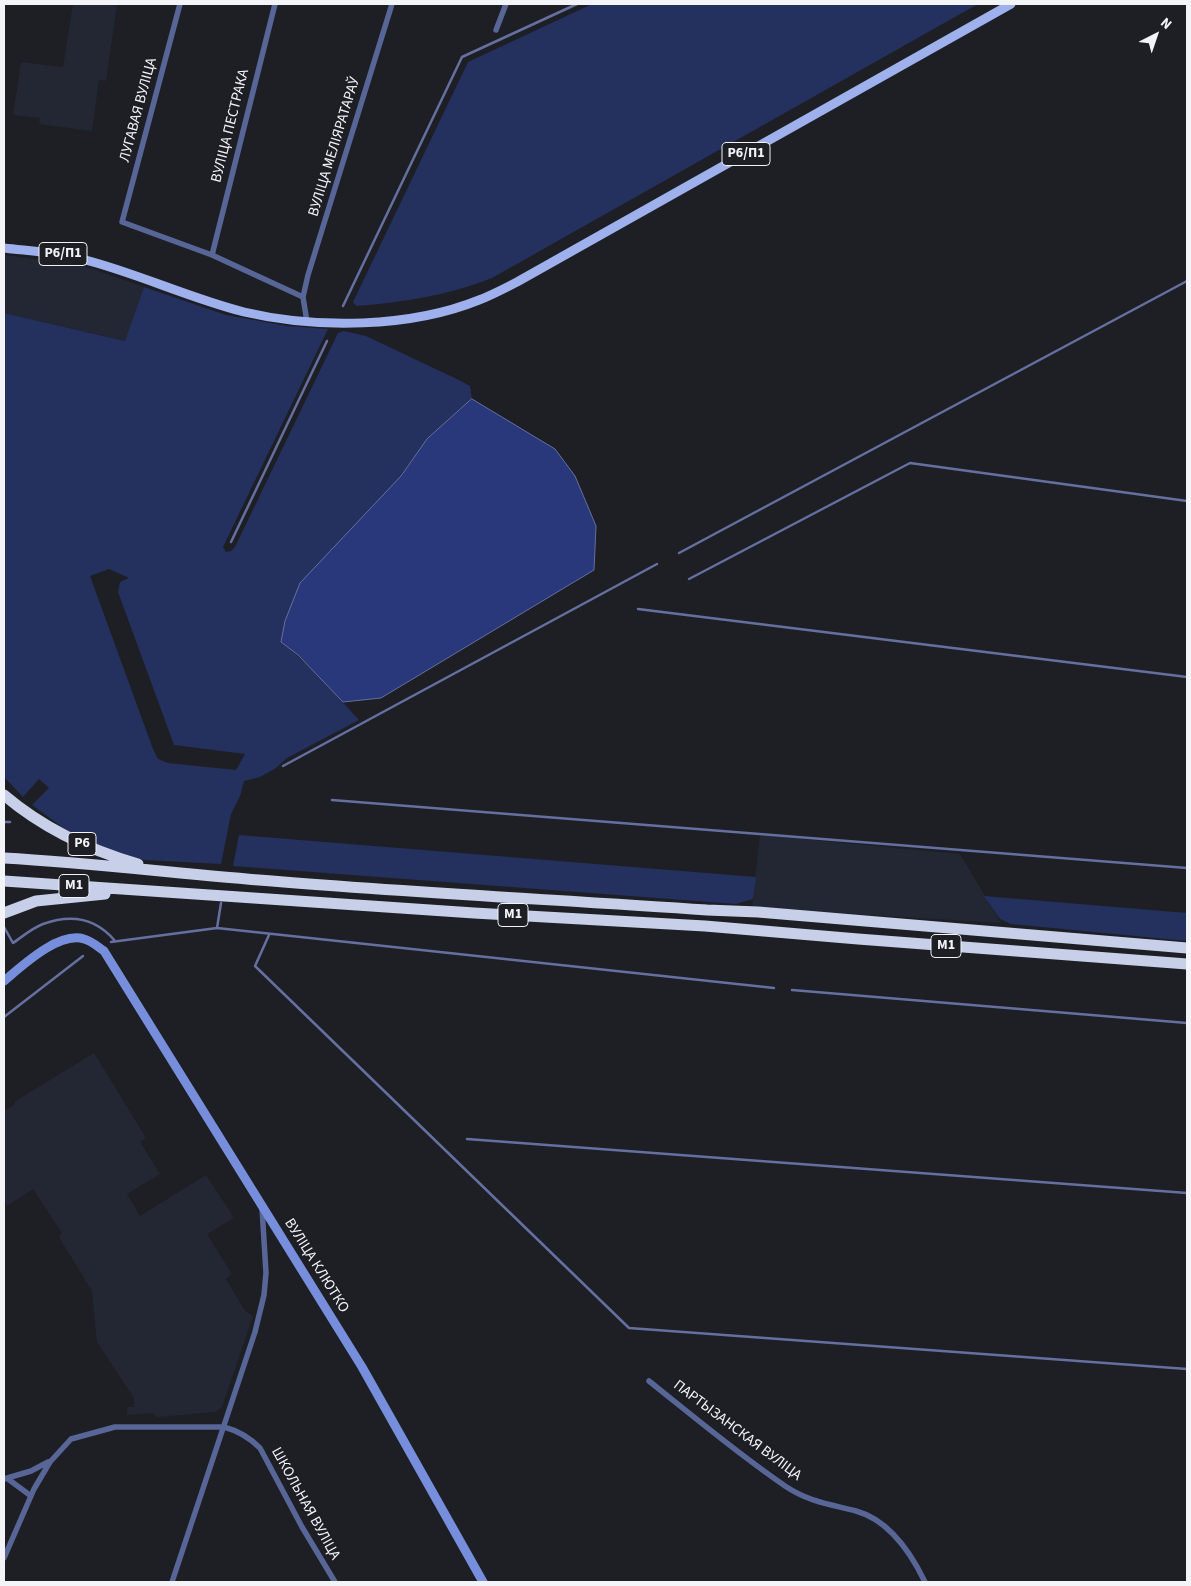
<!DOCTYPE html>
<html>
<head>
<meta charset="utf-8">
<style>
	body { margin:0 }
	#map { position:relative; width:1191px; height:1586px; overflow:hidden; background:#1d1f25; font-family:"Source Sans 3",sans-serif }
	canvas { display:block }
	.frame { position:absolute; inset:0; border:5px solid #f2f4f8; pointer-events:none }
	.north { position:absolute; left:1131px; top:10px; width:50px; height:50px; -webkit-text-stroke:4px #1d1f25; paint-order:stroke; rotate:41deg; font-size:14px; font-weight:700; line-height:20px; text-align:center; color:#f2f4f8 }
	.north::after { content:''; display:block; margin:auto; width:18px; height:22px; background:#f2f4f8; clip-path:polygon(50% 0,100% 100%,50% 72%,0 100%) }
</style>
</head>
<body>
<div id="map">
<canvas width="1191" height="1586"></canvas>
<div class="frame"></div>
<div class="north">N</div>
</div>
<script>
const context = document.querySelector('canvas').getContext('2d');
context.lineJoin = 'round';
function paint(path, color) { context.fillStyle = color; context.fill(path, 'evenodd'); }
function strokePath(path, color, width, dash) { context.strokeStyle = color; context.lineWidth = width; context.lineCap = dash ? 'butt' : 'round'; context.setLineDash(dash || []); context.stroke(path); }
function drawText(font, color, halo, rows, align = 'center') {
  context.font = font + ' "Source Sans 3",sans-serif'; context.lineWidth = 4; context.setLineDash([]); context.textBaseline = 'middle'; context.strokeStyle = halo; context.fillStyle = color; for (const [text, x, y, turn = 0] of rows) {
    context.save(); context.translate(x, y); context.rotate((+turn || 0) * Math.PI / 180); context.textAlign = isNaN(turn) ? turn : align; if (halo) context.strokeText(text, 0, 0); context.fillText(text, 0, 0); context.restore();
  }
}
paint(new Path2D(`
	M73 4H117L106 81 99 80 92 131 39 124 40 118 13 115 21 62 63 67Z
	M4 255 81 265 144 287 126 341 4 313Z
	M760 835 960 854 1001 923 752 908Z
	M94 1053 146 1138 140 1142 160 1174 127 1194 140 1216 206 1175 234 1218 207 1234 232 1274 226 1279 245 1311 253 1316 222 1407 215 1412 157 1417 153 1413 127 1415V1407H134V1398L97 1342 92 1291 59 1237 62 1233 33 1189 7 1206 4 1200V1111L15 1104 14 1102Z`), '#232733');
paint(new Path2D(`
	M592 4H978L492 278C445 296 405 302 356 306L353 302 468 62Z
	M144 287 226 315 287 326 328 329 223 547 226 552 231 551 235 547 338 333 344 331 366 336 461 381 470 386 472 399 427 439 281 642C310 665 334 693 359 720L287 758 276 768 260 777 244 781 240 796 231 814 221 864 144 860 108 849 73 835 32 805 49 788 39 779 23 797 4 777V313L125 341ZM109 569 129 578 120 582 118 592 174 745 245 754 236 770 168 763 158 759 153 749 90 576Z
	M239 835 756 877 753 899 736 904 233 866Z
	M984 896 1187 913V941L1011 924 1000 919Z`), '#24305d');
const water = new Path2D(`
	M472 399 555 449 575 476 596 526 594 570 381 698 343 702 298 655 281 642 285 621 300 583 401 476 427 439Z`);
paint(water, '#29377b');
strokePath(water, '#6570a0', 1);
strokePath(new Path2D(`
	M343 306 462 57 577 4
	M231 542 327 341
	M679 553 1187 281
	M689 579 910 463 1187 501
	M638 609 1187 677
	M283 766 657 564
	M332 800 1187 868
	M4 822H10
	M4 927 13 943C22 937 32 928 43 924 71 914 96 918 115 941
	M217 928 221 903
	M269 935 255 966 629 1328 1187 1369
	M111 942 217 928 774 988
	M792 990 1187 1023
	M4 1017 83 956
	M467 1139 1187 1193`), '#6570a0', 2.5);
strokePath(new Path2D(`
	M180 4 122 222 212 255 303 297
	M496 30 506 4
	M212 255 275 4
	M307 322 303 297 308 275 392 4
	M649 1381C694 1417 738 1454 785 1486 809 1502 829 1504 856 1511 889 1520 911 1553 925 1582
	M4 1479 31 1471 48 1462
	M8 1479 31 1496
	M4 1558 34 1489 50 1462 71 1439 115 1427H224C239 1431 249 1437 260 1448L302 1527 335 1582
	M172 1582 255 1332 264 1295 266 1273 262 1208`), '#586697', 5.5);
strokePath(new Path2D(`
	M4 981C22 966 59 931 84 939 92 941 98 947 104 951L362 1367 483 1582`), '#778edc', 9);
strokePath(new Path2D(`
	M4 248C30 251 56 252 82 259 137 273 189 298 244 312 317 329 410 328 479 300 492 295 505 288 517 282L1011 4`), '#9eb1ed', 9);
strokePath(new Path2D(`
	M4 795C43 828 89 850 138 864
	M4 858C93 863 182 874 272 881 416 893 562 900 707 910L758 912 1187 948
	M4 881 474 913 705 926 858 939 1187 964
	M4 913 36 901 105 894`), '#c8d0e9', 11);
for (const [x, y, w] of [
	[746,154,48],
	[63,254,48],
	[82,844,28],
	[74,886,30],
	[513,915,30],
	[946,946,30]
]) { const box = new Path2D(); box.roundRect(x - w / 2, y - 11.5, w, 23, 4); context.fillStyle = '#1d1f25'; context.fill(box); strokePath(box, '#f2f4f8', 1); }
drawText('bold 14px', '#f2f4f8', null, [
	["Р6/П1",746,154],
	["Р6/П1",63,254],
	["Р6",82,844],
	["М1",74,886],
	["М1",513,915],
	["М1",946,946]
]);
drawText('15px', '#f2f4f8', '#1d1f25', [
	["ЛУГАВАЯ ВУЛІЦА",139,110,-75],
	["ВУЛІЦА ПЕСТРАКА",231,126,-76],
	["ВУЛІЦА МЕЛІЯРАТАРАЎ",335,147,-73],
	["ВУЛІЦА КЛЮТКО",316,1266,58],
	["ПАРТЫЗАНСКАЯ ВУЛІЦА",737,1431,37],
	["ШКОЛЬНАЯ ВУЛІЦА",305,1504,61]
]);
</script>
</body>
</html>
